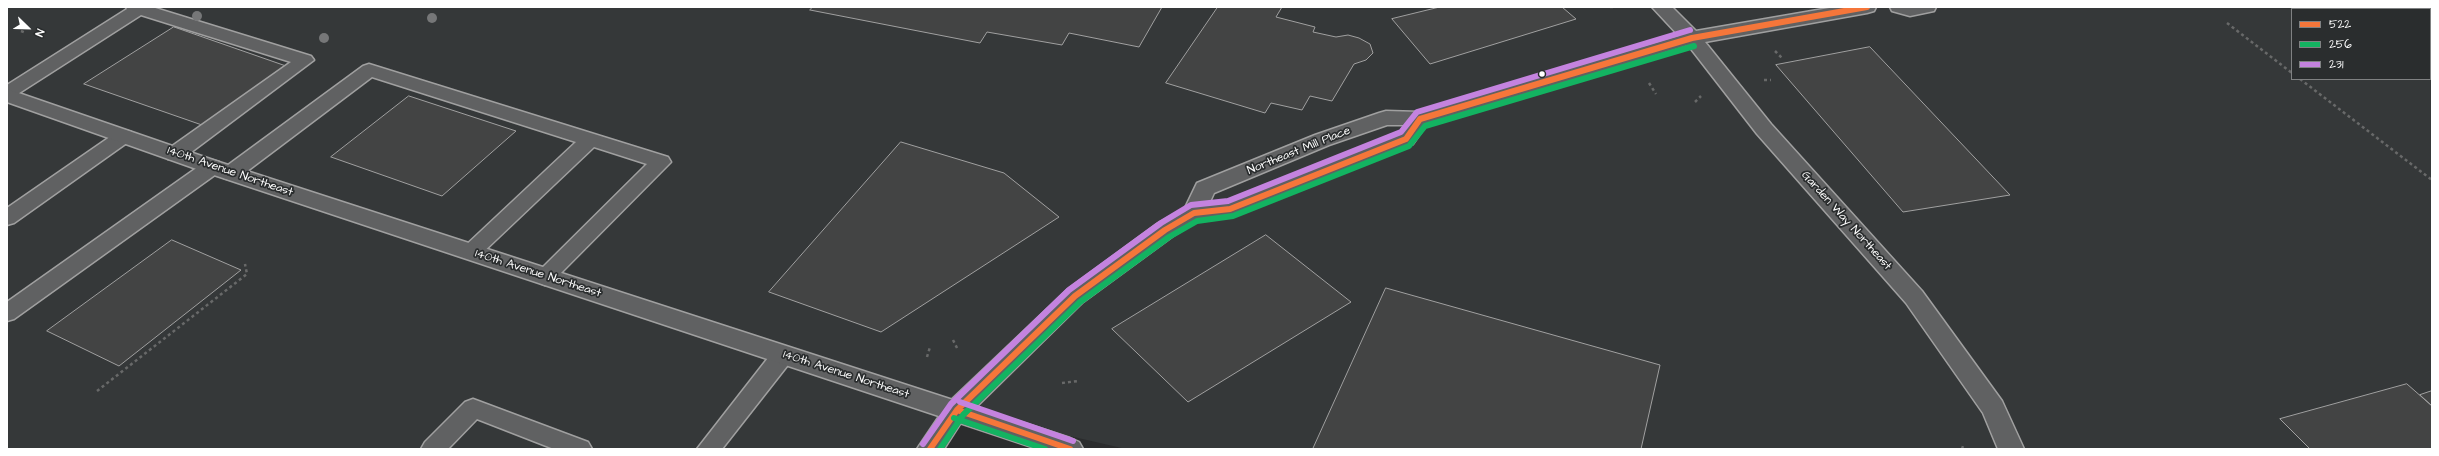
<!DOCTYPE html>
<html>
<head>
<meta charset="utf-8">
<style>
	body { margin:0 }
	#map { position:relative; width:2439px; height:456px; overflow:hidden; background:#2b2c2d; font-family:"Architects Daughter",sans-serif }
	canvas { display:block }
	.frame { position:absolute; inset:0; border:8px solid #fff; pointer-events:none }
	.legend { position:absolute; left:2291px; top:8px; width:140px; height:72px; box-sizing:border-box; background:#2a2d2e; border:1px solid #7f8182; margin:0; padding:5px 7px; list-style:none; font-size:12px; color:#fff }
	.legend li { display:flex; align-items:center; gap:8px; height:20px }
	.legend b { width:20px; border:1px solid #7f8182 }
	.north { position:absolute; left:8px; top:8px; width:40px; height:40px; -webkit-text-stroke:3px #2a2d2e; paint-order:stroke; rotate:113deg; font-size:11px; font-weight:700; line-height:16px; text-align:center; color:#fff }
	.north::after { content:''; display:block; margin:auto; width:14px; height:18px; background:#fff; clip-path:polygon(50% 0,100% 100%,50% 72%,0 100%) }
</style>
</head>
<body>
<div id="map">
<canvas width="2439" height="456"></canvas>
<div class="frame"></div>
<ul class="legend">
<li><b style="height:5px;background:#f5763a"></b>522</li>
<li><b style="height:5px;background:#13b361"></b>256</li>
<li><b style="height:5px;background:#c483df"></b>231</li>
</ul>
<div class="north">N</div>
</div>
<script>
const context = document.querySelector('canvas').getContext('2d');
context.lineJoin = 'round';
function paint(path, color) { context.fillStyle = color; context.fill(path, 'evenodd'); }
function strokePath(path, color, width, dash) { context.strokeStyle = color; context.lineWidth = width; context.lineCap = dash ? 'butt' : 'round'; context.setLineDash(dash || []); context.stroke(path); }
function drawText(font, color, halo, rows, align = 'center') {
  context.font = font + ' "Architects Daughter",sans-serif'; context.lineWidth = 3.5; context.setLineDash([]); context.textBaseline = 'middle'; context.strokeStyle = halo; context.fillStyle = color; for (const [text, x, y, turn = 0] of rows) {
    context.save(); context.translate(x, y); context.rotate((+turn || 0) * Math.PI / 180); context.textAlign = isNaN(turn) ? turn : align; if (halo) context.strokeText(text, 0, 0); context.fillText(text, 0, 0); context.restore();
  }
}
paint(new Path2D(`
	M7 7H2432V449H1126L957 410 930 449H7ZM2292 9H2430V79H2292Z`), '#353839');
const building = new Path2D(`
	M813 7H1162L1139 47 1069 33 1062 45 987 32 980 43 810 10Z
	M1218 7H1282L1276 17 1315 27 1313 32 1336 37 1348 35 1359 38 1370 44 1373 53 1366 60 1354 64 1332 101 1310 96 1302 110 1271 103 1265 113 1166 83Z
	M1440 7H1562L1576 19 1430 64 1392 19Z
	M174 27 286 66 202 125 84 84Z
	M1870 47 2010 195 1903 212 1776 65Z
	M409 96 516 131 442 196 331 157Z
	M901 142 1004 173 1059 217 881 332 769 292Z
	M1266 235 1351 302 1188 402 1112 329Z
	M172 240 241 270 119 366 47 331Z
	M1386 288 1660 365 1641 449H1313Z
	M2407 384 2432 406V449H2310L2280 419Z
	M2432 391V406L2420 395Z`);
paint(building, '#434444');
strokePath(building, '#a0a0a0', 1);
const service = new Path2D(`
	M126 7H152L311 56 314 60 182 159 175 160 168 159 166 154 168 149 291 62 141 15 13 97 7 99V85L127 9Z
	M369 64 668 157 671 162 552 282 545 285 538 282 535 277 538 272 647 164 594 147 478 257 471 259 464 257 461 252 464 247 576 142 372 77 238 178 231 180 224 178 221 173 224 168 363 66Z
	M124 130 131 132 133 136 131 140 14 223 7 225V208L117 132Z
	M212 160 219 162 222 167 219 172 14 319 7 321V302L205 162Z
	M783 346 791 349 794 355 791 361 722 449H697L775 349Z
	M473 399 588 442 592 449H554L477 419 448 449H421L425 442 465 402Z`);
const minor = new Path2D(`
	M957 400 966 403 969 410 944 449H917L948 403Z`);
const tertiary = new Path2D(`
	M1652 7H1672L1696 31 1835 7H1876L1874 11 1867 13 1705 42 1771 124 1922 291 2002 401 2024 449H1998L1983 413 1906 303 1757 134 1688 45 1427 124 1413 144 1238 214 1199 220 1173 236 1083 302 966 417 957 420 948 417 945 410 948 403 1067 290 1157 224 1185 208 1197 183 1315 135 1379 113 1386 111 1420 112 1679 36ZM1387 125H1405L1399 134 1227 202 1209 204 1214 193 1329 145Z
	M1890 7H1936L1934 11 1910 16 1892 11Z`);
const secondary = new Path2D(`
	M7 89 219 162 1070 438 1079 442 1083 449H1038L205 172 7 102Z`);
strokePath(service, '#a0a0a0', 3);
strokePath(minor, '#a0a0a0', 3);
strokePath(tertiary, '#a0a0a0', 3);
strokePath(secondary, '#a0a0a0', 3);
strokePath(new Path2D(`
	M1610 7H1615
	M2227 23 2292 73
	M21 31 26 33
	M1775 51 1782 58
	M2300 79 2432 180
	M1764 80H1771
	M1649 83 1656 94
	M1695 102 1701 96
	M953 340 958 350
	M927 357 930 347
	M1062 383 1078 381
	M97 391 247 274 245 264
	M1962 449 1963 446`), '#686969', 2.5, [3, 3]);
paint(service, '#606162');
paint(minor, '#606162');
paint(tertiary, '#606162');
paint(secondary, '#606162');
strokePath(new Path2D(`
	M957 410 1070 449
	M930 449 957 410 1075 296 1165 230 1194 213 1230 209 1406 139 1420 119 1692 38 1867 7`), '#f5763a', 6);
strokePath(new Path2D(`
	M954 418 1045 449
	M940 449 963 415 1080 302 1169 237 1197 221 1233 216 1409 146 1425 126 1694 46`), '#13b361', 6);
strokePath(new Path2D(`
	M960 402 1073 441
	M923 444 951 404 1069 290 1161 223 1191 205 1228 201 1401 132 1417 112 1690 30`), '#c483df', 6);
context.fillStyle = '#767778';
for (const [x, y] of [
	[197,16],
	[432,18],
	[324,38]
]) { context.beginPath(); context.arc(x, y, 5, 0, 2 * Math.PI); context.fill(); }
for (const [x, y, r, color] of [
	[1542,74,3.5,"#fff"]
]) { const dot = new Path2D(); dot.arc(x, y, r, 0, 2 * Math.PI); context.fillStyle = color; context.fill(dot); strokePath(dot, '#2a2d2e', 1.5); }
drawText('12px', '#fff', '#2a2d2e', [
	["Northeast Mill Place",1299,151,-22],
	["140th Avenue Northeast",230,172,19],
	["Garden Way Northeast",1846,221,48],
	["140th Avenue Northeast",538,274,18],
	["140th Avenue Northeast",846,375,18]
]);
</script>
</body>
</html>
